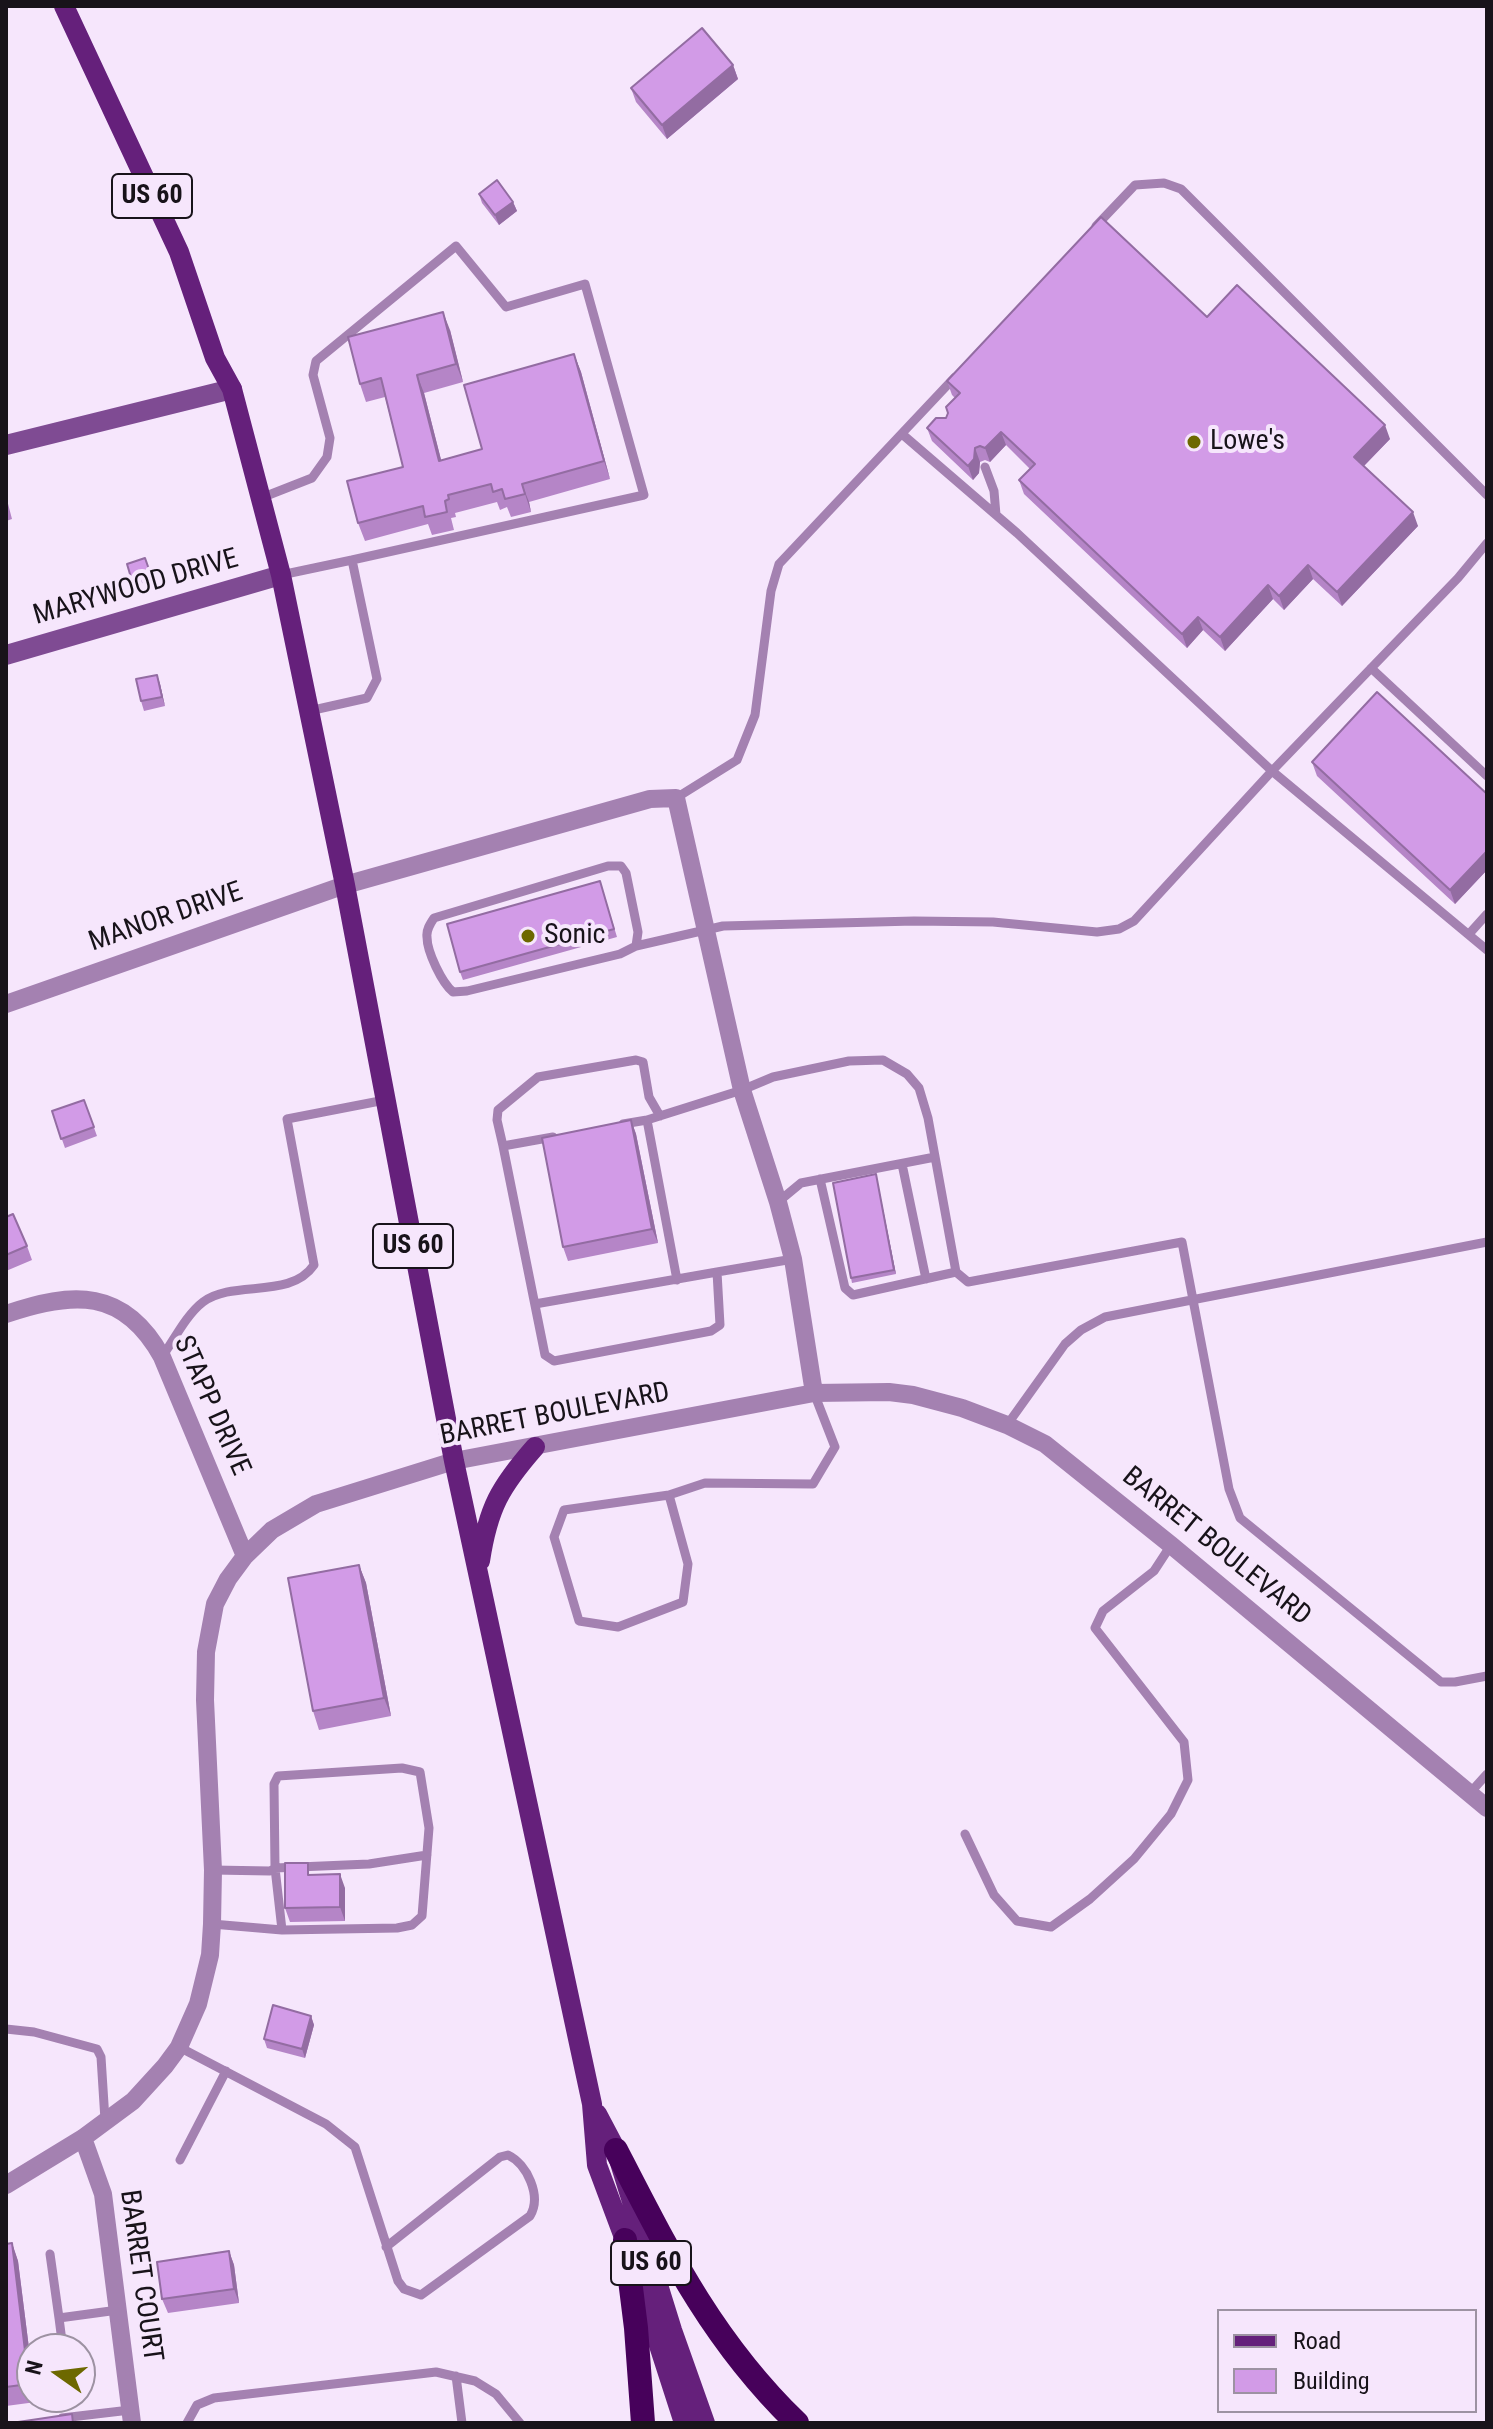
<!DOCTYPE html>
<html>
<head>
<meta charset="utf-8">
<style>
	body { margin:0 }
	#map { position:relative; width:1493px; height:2429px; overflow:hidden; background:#f6e6fc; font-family:"Roboto Condensed",sans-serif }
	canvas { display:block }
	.frame { position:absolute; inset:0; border:8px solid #18131a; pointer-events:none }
	.legend { position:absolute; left:1217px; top:2309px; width:260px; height:104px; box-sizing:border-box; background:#f6e6fc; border:2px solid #9d92a2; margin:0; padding:10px 14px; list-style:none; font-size:24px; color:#18131a }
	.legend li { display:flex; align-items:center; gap:16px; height:40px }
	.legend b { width:40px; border:2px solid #9d92a2 }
	.north { position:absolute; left:16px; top:2333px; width:80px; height:80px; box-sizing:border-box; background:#f6e6fc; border:2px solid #9d92a2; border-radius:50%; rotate:284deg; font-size:22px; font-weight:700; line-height:32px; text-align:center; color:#18131a }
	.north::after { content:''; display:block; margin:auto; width:28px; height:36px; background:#6d6800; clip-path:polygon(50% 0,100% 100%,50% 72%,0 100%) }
</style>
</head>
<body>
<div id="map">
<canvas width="1493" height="2429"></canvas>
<div class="frame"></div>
<ul class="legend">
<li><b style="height:10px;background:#65207b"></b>Road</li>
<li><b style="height:22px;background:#d29be7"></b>Building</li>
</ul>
<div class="north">N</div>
</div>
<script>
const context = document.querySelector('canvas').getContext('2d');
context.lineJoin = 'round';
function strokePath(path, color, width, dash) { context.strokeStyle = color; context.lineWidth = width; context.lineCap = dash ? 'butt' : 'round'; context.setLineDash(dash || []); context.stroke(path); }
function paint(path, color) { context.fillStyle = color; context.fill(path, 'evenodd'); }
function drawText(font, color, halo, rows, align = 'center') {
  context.font = font + ' "Roboto Condensed",sans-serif'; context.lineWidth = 8; context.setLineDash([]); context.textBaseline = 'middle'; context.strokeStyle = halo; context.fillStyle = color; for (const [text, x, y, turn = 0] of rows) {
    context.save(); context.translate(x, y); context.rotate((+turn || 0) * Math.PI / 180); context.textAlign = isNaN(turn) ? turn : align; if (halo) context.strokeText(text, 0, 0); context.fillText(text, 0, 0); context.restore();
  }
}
strokePath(new Path2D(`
	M1096 226 1135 185 1164 183 1181 189 1487 495
	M902 434 1017 533 1272 771 1487 950
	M985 467 994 491 996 515
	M261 498 312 478 327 457 330 438 313 375 316 361 456 246 506 307 585 284 644 495 352 560
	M281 575 352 560 377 679 367 698 309 711
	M1371 668 1487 776
	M676 798 737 760 755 715 771 591 779 564 955 377
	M608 866H621L626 873 638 932 636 946 620 954 467 991 453 992C442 983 427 952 427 937 426 930 430 924 434 918Z
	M1469 934 1487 914
	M636 946 723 926 914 921 993 922 1097 932 1119 929 1134 921 1272 771 1458 578 1487 543
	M647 1120 677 1280
	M623 1124 647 1120 742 1090 773 1077 849 1061 883 1060 907 1074 919 1088 928 1118 956 1272 968 1282 1182 1242 1229 1489 1240 1518 1441 1682H1455L1487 1676
	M553 1137 503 1146 545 1355 554 1361 711 1331 720 1325 717 1272 793 1259
	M503 1146 497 1120 498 1110 538 1077 636 1060 643 1062 649 1097 660 1116
	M902 1164 926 1279
	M820 1179 845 1288 853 1295 956 1272
	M778 1202 801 1183 935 1157
	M535 1304 717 1272
	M162 1357C174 1340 186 1315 203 1302 234 1279 290 1300 314 1265L287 1119 385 1100
	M1007 1425 1065 1344 1081 1330 1105 1317 1487 1242
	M669 1495 688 1564 683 1602 618 1627 579 1621 554 1537 564 1510 669 1495 705 1483 813 1484 835 1447 814 1393
	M1469 1794 1487 1774
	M965 1834 994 1895 1017 1921 1051 1927 1090 1899 1134 1859 1171 1814 1188 1780 1184 1742 1095 1628 1103 1611 1154 1571 1171 1545
	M212 1924 282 1930 397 1928 412 1925 422 1916 429 1828 420 1772 402 1768 278 1776 274 1784 275 1868 270 1871 213 1870
	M282 1930 275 1868 369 1864 427 1855
	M6 2029 34 2032 97 2049 101 2057 105 2120
	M179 2047 326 2124 355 2147 398 2281 404 2289 421 2295 530 2216C542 2196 527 2164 508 2155L500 2157 386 2247
	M180 2160 226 2071
	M50 2254 59 2318 118 2310
	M59 2318 63 2349
	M456 2376 462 2423
	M62 2418 130 2410
	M187 2423 197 2405 214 2398 436 2372 475 2381 496 2394 520 2423`), '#a481b1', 9);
strokePath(new Path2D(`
	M6 1004 345 885 650 799 676 798 742 1090 778 1202 793 1259 814 1393
	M6 1314C73 1291 124 1288 162 1357L245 1556
	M83 2138 103 2194 132 2423
	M6 2185 83 2138 133 2101 165 2066 179 2047 198 2004 210 1955 212 1924 213 1870 205 1700 206 1652 215 1604 228 1579 245 1556 272 1530 316 1504 454 1461 814 1393 889 1392 913 1395 962 1408 1007 1425 1045 1444 1171 1545 1487 1808`), '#a481b1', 18);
strokePath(new Path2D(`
	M6 445 232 389
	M6 655 281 575`), '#7f4b93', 20);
strokePath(new Path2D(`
	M64 6 179 252 215 358 232 389 281 575 345 885 454 1461 592 2104 597 2165 625 2240 684 2423
	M480 1561C488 1508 500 1487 535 1447
	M597 2114 616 2150 672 2330 705 2423`), '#65207b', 20);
strokePath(new Path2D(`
	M616 2150C669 2253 713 2342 797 2423
	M625 2240 636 2328 643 2423`), '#47015b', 24);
paint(new Path2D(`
	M733 65 738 79 667 139 636 102 631 88Z
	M479 194 513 202 517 211 499 225 482 203Z
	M1207 317 1390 439 1364 466 1418 526 1342 606 1313 579 1284 610 1273 599 1225 651 1203 630 1187 648 1024 494 1019 480 1030 469 1006 445 990 462 985 460 980 462 979 473 973 480 932 441 927 428 946 418 955 398 952 395 947 381Z
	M450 330 463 382 424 393 441 460 482 449 574 354 581 372 610 479 529 502 531 512 511 517 507 507 500 510 497 502 455 513 456 517 451 518 454 530 432 535 428 524 365 541 358 523 403 467 385 397 366 402 360 384Z
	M6 496 12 519 6 521Z
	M145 558 152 580 134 586 127 564Z
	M157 675 160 684 165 706 144 711 141 701Z
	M1312 762 1487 794V870L1455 904 1317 776Z
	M600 881 617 937 463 980 460 972Z
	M84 1100 97 1136 65 1148 52 1111Z
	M631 1120 636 1134 658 1243 568 1261 563 1247Z
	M877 1179 896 1274 852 1283 851 1278Z
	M6 1217 27 1246 32 1260 6 1271Z
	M359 1565 366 1583 391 1716 319 1730 313 1711Z
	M312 1874 345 1888V1921L290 1922 285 1908Z
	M311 2016 314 2025 305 2058 267 2048 264 2039Z
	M12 2243 18 2261 32 2372V2397H35L36 2402 6 2406V2244Z
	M229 2251 234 2265 239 2303 168 2313 162 2299Z`), '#b585c7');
paint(new Path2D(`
	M733 65 738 79 667 139 662 125Z
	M513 202 517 211 499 225 495 215Z
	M443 312 450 330 463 382 456 364Z
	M574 354 581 372 610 479 604 461Z
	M417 375 424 393 446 479 439 461Z
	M1385 425 1390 439 1359 471 1354 457Z
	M1001 432 1006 445 990 462 985 448Z
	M975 448 980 462 979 473 973 480 968 466Z
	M522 484 529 502 531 512 525 494Z
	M1413 512 1418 526 1342 606 1337 592Z
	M1308 565 1313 579 1284 610 1279 596Z
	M1268 585 1273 599 1225 651 1220 637Z
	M1198 617 1203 630 1187 648 1182 634Z
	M157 675 160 684 165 706 162 697Z
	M1487 851V870L1455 904 1450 890Z
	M631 1120 636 1134 658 1243 652 1229Z
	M876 1174 896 1274 894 1270Z
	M359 1565 366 1583 391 1716 384 1698Z
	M340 1874 345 1888V1921L340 1907Z
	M311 2016 314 2025 305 2058 302 2049Z
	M12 2243 18 2261 32 2372V2392L29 2384Z
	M229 2251 234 2265 239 2303 234 2289Z`), '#936ca2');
const building = new Path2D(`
	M702 28 733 65 662 125 631 88Z
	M497 180 513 202 495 215 479 194Z
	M1101 217 1207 317 1237 285 1385 425 1354 457 1413 512 1337 592 1308 565 1279 596 1268 585 1220 637 1198 617 1182 634 1019 480 1035 464 1001 432 985 448 980 446 975 448 974 459 968 466 927 428 936 418H946L948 413 946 407 960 393 947 381Z
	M443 312 456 364 417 375 439 461 482 449 464 385 574 354 604 461 522 484 525 494 505 499 502 489 493 492 491 484 448 495 449 499 445 501 447 512 425 517 423 506 358 523 347 481 403 467 381 378 360 384 348 337Z
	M145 558 151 575 132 581 127 564Z
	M157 675 162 697 141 701 136 679Z
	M1377 692 1487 794V851L1450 890 1312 762Z
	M600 881 614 929 460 972 447 924Z
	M84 1100 94 1127 61 1139 52 1111Z
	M631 1120 652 1229 563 1247 542 1138Z
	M876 1174 894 1270 851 1278 833 1183Z
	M13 1214 27 1246 6 1255V1217Z
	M359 1565 384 1698 313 1711 288 1578Z
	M285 1863H308V1875L340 1874V1907L285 1908Z
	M273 2005 311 2016 302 2049 264 2039Z
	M12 2243 29 2384 6 2387V2244Z
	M229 2251 234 2289 162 2299 157 2262Z
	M72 2414 73 2423H18V2422Z`);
paint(building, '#d29be7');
strokePath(building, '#936ca2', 2);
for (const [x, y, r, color] of [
	[1194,442,8,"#6d6800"],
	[528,936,8,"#6d6800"]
]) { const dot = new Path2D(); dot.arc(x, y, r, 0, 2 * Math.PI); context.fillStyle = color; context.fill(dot); strokePath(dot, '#f6e6fc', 3); }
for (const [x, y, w] of [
	[152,196,80],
	[413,1246,80],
	[651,2263,80]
]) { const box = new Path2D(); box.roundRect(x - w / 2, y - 22, w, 44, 6); context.fillStyle = '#f6e6fc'; context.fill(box); strokePath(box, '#18131a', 2); }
drawText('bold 26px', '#18131a', null, [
	["US 60",152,196],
	["US 60",413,1246],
	["US 60",651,2263]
]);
drawText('28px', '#18131a', '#f6e6fc', [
	["Lowe's",1210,442],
	["Sonic",544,936]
], 'left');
drawText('28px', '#18131a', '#f6e6fc', [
	["MARYWOOD DRIVE",136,588,-16],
	["MANOR DRIVE",166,918,-19],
	["STAPP DRIVE",211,1406,66],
	["BARRET BOULEVARD",555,1415,-11],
	["BARRET BOULEVARD",1216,1547,39],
	["BARRET COURT",140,2276,82]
]);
</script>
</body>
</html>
